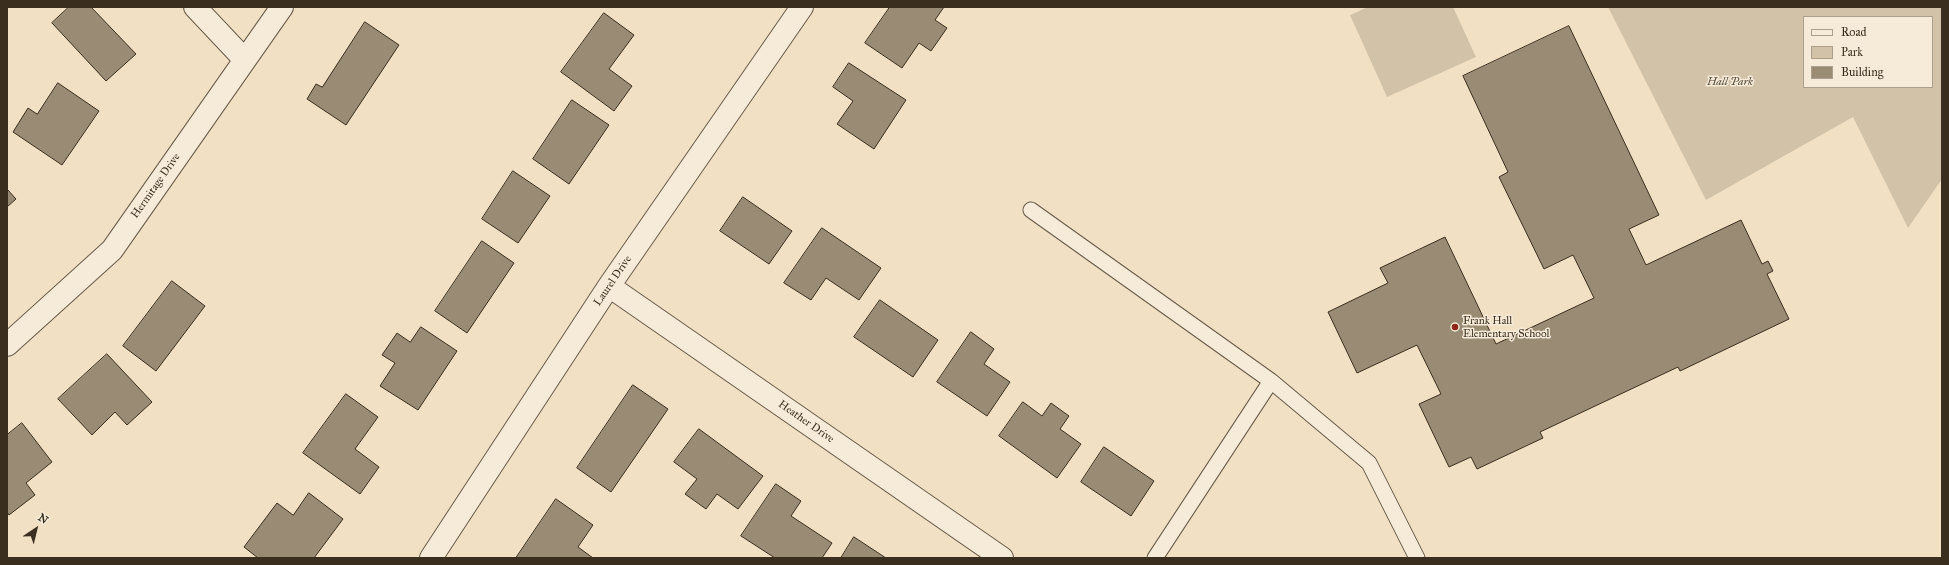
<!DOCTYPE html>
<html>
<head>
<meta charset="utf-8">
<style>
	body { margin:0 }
	#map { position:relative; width:1949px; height:565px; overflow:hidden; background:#f1e0c4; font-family:"IM FELL Great Primer",serif }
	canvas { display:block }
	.frame { position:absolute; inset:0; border:8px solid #3a2e1e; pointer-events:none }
	.legend { position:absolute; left:1803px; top:16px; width:130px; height:72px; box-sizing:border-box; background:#f6ebd9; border:1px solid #ab9f8e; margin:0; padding:5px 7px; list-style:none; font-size:12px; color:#3a2e1e }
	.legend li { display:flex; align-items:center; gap:8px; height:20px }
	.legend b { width:20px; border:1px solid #ab9f8e }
	.north { position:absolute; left:16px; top:509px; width:40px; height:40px; -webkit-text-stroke:3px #f6ebd9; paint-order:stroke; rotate:35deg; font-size:11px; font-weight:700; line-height:16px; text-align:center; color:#3a2e1e }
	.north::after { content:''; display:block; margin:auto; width:14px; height:18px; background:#3a2e1e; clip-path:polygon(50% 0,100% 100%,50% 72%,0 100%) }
</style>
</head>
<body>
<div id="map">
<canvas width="1949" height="565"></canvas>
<div class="frame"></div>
<ul class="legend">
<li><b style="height:5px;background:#f6ebd9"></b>Road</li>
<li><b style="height:11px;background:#d2c2a8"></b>Park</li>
<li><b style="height:11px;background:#998b74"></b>Building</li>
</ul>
<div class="north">N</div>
</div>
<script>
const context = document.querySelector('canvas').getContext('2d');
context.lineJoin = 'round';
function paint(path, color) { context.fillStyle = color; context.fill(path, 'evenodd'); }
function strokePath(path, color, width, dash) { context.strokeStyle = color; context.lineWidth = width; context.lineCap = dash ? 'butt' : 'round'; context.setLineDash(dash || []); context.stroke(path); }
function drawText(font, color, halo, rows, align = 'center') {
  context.font = font + ' "IM FELL Great Primer",serif'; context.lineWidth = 3; context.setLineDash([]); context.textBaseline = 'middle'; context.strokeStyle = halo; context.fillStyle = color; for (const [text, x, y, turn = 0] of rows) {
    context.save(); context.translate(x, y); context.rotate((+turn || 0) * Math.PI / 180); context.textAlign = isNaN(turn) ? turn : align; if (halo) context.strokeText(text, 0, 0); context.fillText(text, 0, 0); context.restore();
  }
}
paint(new Path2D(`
	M1368 7H1453L1476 57 1387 97 1350 15Z
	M1608 7H1942V179L1908 228 1853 117 1706 200ZM1804 17H1932V87H1804Z`), '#d2c2a8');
const building = new Path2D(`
	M69 7H91L136 54 106 81 52 23Z
	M890 7H944L935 20 947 28 931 51 919 43 902 68 865 43Z
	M604 13 634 35 609 69 632 86 614 111 561 72Z
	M365 22 399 45 346 125 307 99 316 84 322 87Z
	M1569 26 1659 215 1629 229 1646 265 1741 220 1762 264 1768 261 1773 271 1767 274 1789 319 1680 371 1678 367 1540 432 1543 438 1477 469 1471 457 1449 467 1419 404 1441 394 1417 345 1357 373 1328 312 1388 283 1380 268 1445 237 1496 344 1594 298 1573 255 1544 269 1499 177 1508 172 1463 76Z
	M849 63 906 100 874 149 837 124 853 101 833 87Z
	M58 83 99 111 62 165 13 132 28 108 37 114Z
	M572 100 609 125 569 184 533 159Z
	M513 171 550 196 518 243 482 219Z
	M7 189 16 199 7 207Z
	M743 197 792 231 769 264 720 231Z
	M822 228 881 268 859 300 826 278 811 300 784 283Z
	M482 241 514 263 467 333 435 311Z
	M172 281 205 306 156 371 123 346Z
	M880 300 938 340 913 377 854 337Z
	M421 327 457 351 418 410 380 386 395 363 382 355 397 333 410 342Z
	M971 332 994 349 984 364 1010 382 987 416 937 382Z
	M107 354 152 402 127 425 115 412 92 435 58 399Z
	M633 385 668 409 611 492 577 468Z
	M346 394 378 417 355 449 379 467 360 494 303 453Z
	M1023 402 1042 416 1051 403 1069 416 1060 429 1081 444 1057 478 999 436Z
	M22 423 52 462 26 483 35 495 9 515 7 512V435Z
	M699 429 763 476 738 509 717 494 706 509 685 494 697 479 674 462Z
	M1104 447 1154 481 1131 516 1081 482Z
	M776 484 801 501 791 516 832 543 822 558H775L741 536Z
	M309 493 343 519 314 558H258L244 547 277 503 293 515Z
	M556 499 593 525 578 547 593 558H516Z
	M854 537 886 558H841Z`);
paint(building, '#998b74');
strokePath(building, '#3a2e1e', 1);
const service = new Path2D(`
	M1031 210 1271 381 1369 463 1417 558
	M1155 558 1271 381`);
const minor = new Path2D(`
	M195 7 245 60
	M609 286 1002 558
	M7 345 112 250 282 7
	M431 558 609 286 802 7`);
strokePath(service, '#685a48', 17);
strokePath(minor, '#685a48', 24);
strokePath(service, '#f6ebd9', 15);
strokePath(minor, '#f6ebd9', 22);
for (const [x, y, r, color] of [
	[1455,327,4,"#8f2418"]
]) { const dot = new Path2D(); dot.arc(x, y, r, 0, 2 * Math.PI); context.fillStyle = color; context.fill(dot); strokePath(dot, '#f6ebd9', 1.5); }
drawText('italic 11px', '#584c3a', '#f6ebd9', [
	["Hall Park",1730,82]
]);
drawText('11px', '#3a2e1e', '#f6ebd9', [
	["Hermitage Drive",156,186,-55],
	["Laurel Drive",613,281,-56],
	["Heather Drive",806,422,35]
]);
drawText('11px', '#3a2e1e', '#f6ebd9', [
	["Frank Hall",1463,321],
	["Elementary School",1463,334]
], 'left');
</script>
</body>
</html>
